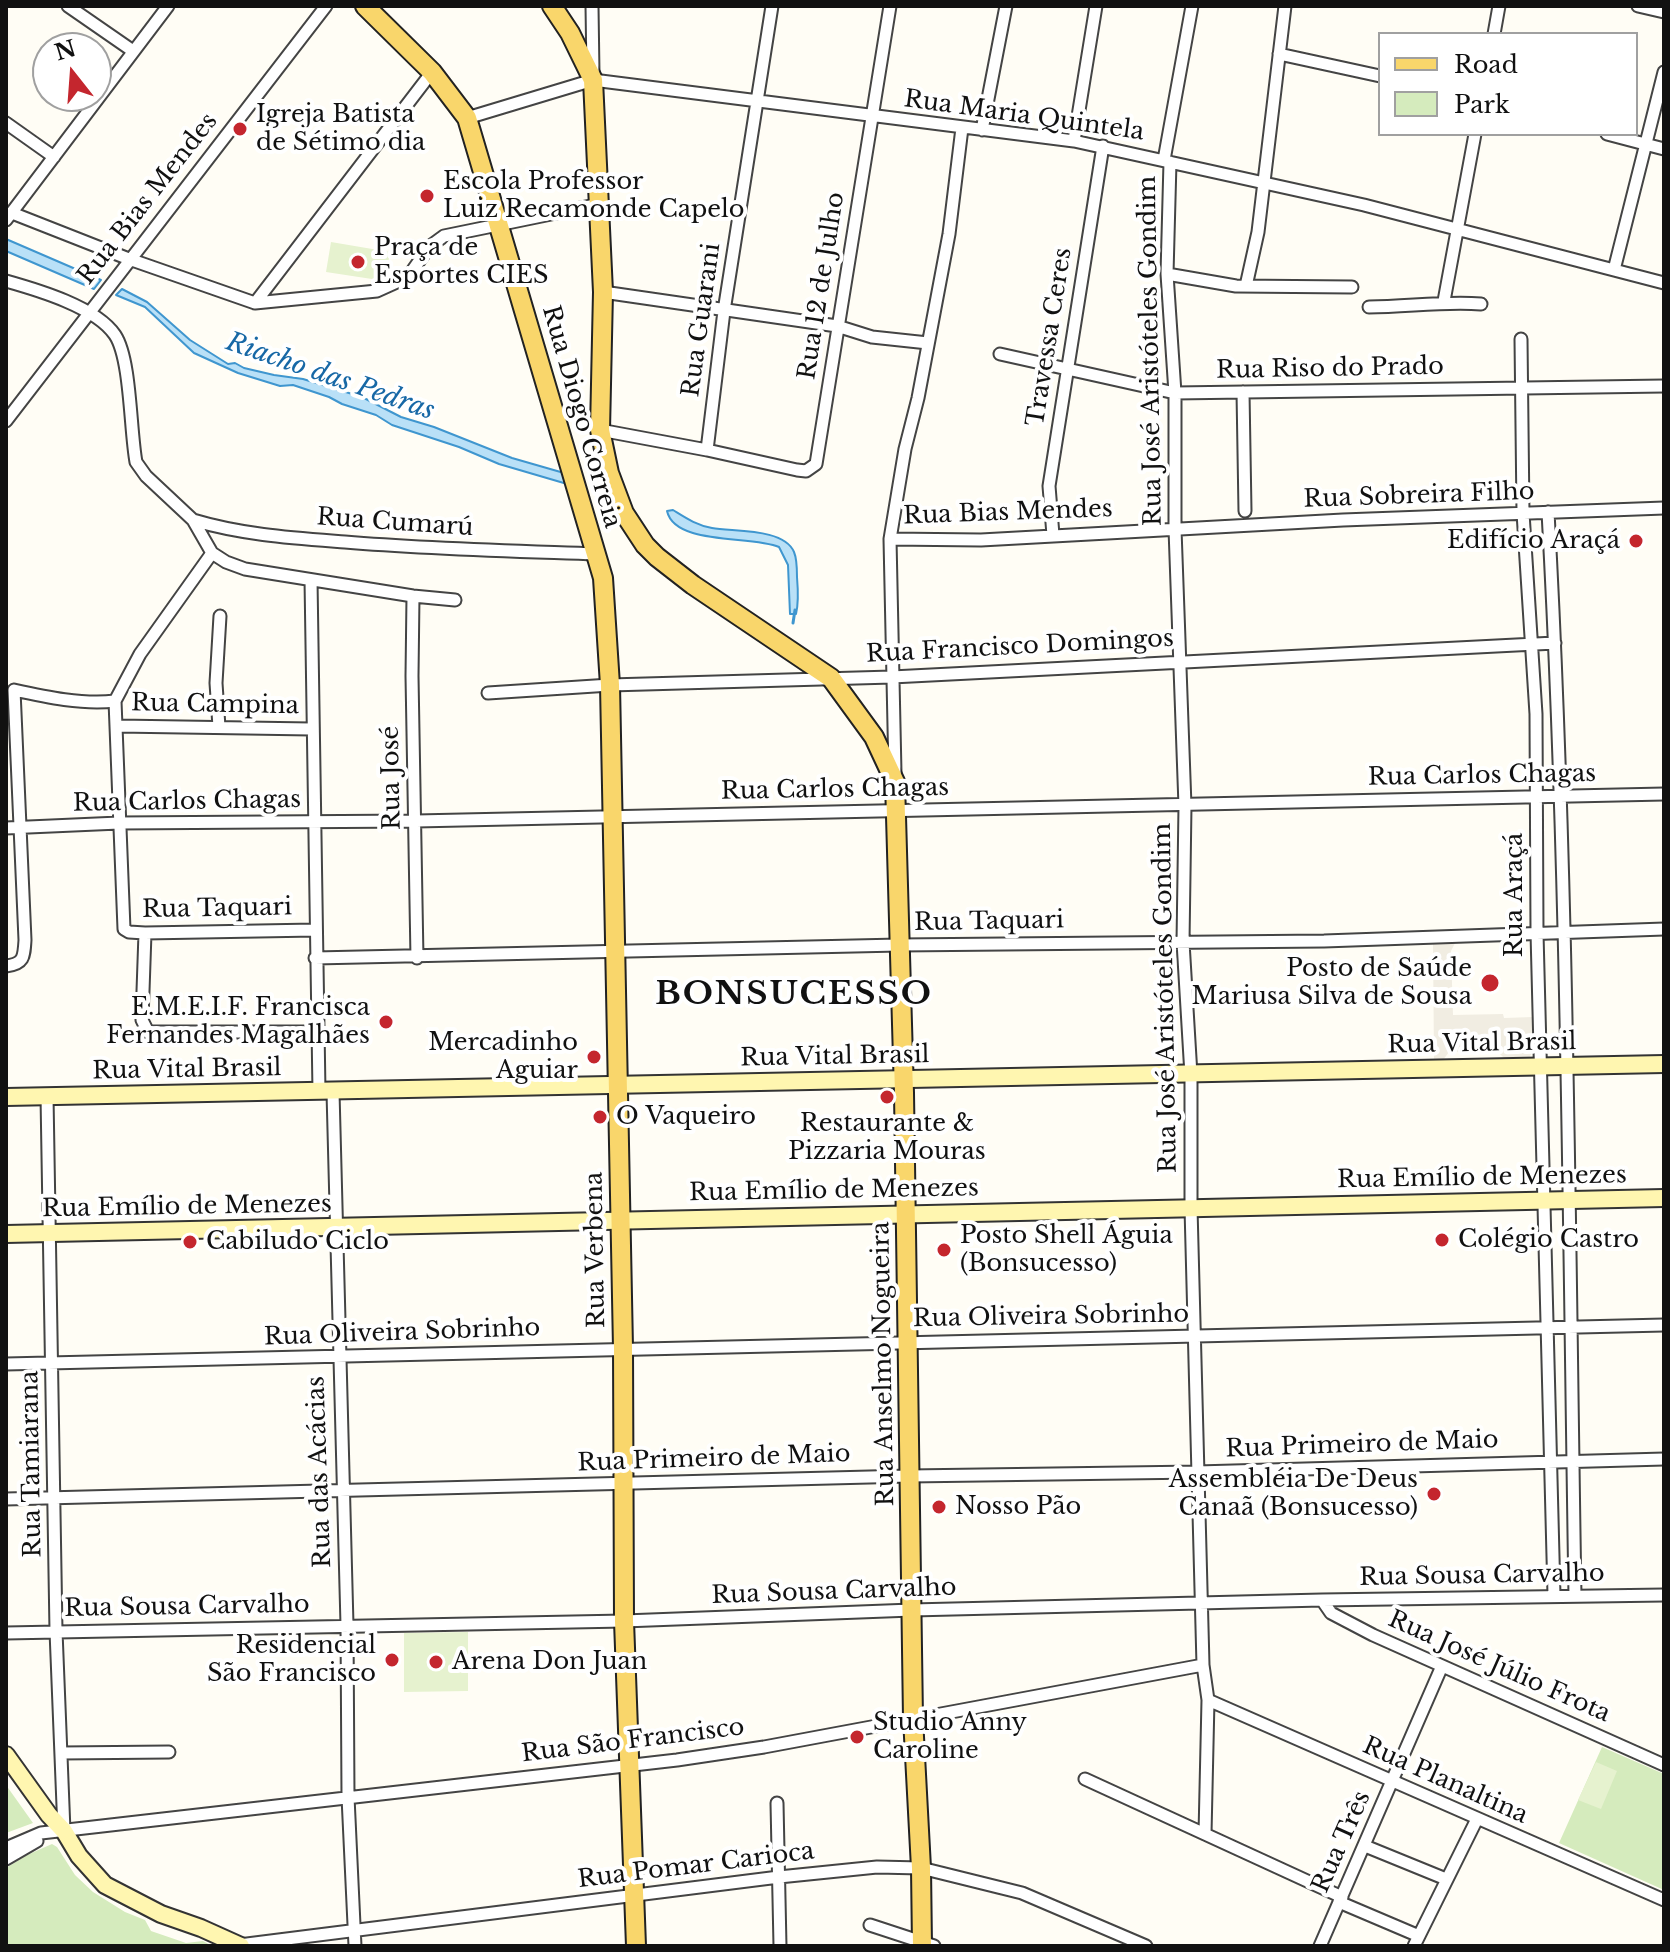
<!DOCTYPE html>
<html>
<head>
<meta charset="utf-8">
<style>
	body { margin:0 }
	#map { position:relative; width:1670px; height:1952px; overflow:hidden; background:#fffdf5; font-family:"Libre Baskerville",serif }
	canvas { display:block }
	.frame { position:absolute; inset:0; border:8px solid #111; pointer-events:none }
	.legend { position:absolute; left:1378px; top:32px; width:260px; height:104px; box-sizing:border-box; background:#fff; border:2px solid #a0a0a0; margin:0; padding:10px 14px; list-style:none; font-size:24px; color:#111 }
	.legend li { display:flex; align-items:center; gap:16px; height:40px }
	.legend b { width:40px; border:2px solid #a0a0a0 }
	.north { position:absolute; left:32px; top:32px; width:80px; height:80px; box-sizing:border-box; background:#fff; border:2px solid #a0a0a0; border-radius:50%; rotate:343deg; font-size:22px; font-weight:700; line-height:32px; text-align:center; color:#111 }
	.north::after { content:''; display:block; margin:auto; width:28px; height:36px; background:#c4262e; clip-path:polygon(50% 0,100% 100%,50% 72%,0 100%) }
</style>
</head>
<body>
<div id="map">
<canvas width="1670" height="1952"></canvas>
<div class="frame"></div>
<ul class="legend">
<li><b style="height:10px;background:#f9d66b"></b>Road</li>
<li><b style="height:22px;background:#d5ebbd"></b>Park</li>
</ul>
<div class="north">N</div>
</div>
<script>
const context = document.querySelector('canvas').getContext('2d');
context.lineJoin = 'round';
function paint(path, color) { context.fillStyle = color; context.fill(path, 'evenodd'); }
function strokePath(path, color, width, dash) { context.strokeStyle = color; context.lineWidth = width; context.lineCap = dash ? 'butt' : 'round'; context.setLineDash(dash || []); context.stroke(path); }
function drawText(font, color, halo, rows, align = 'center') {
  context.font = font + ' "Libre Baskerville",serif'; context.lineWidth = 8; context.setLineDash([]); context.textBaseline = 'middle'; context.strokeStyle = halo; context.fillStyle = color; for (const [text, x, y, turn = 0] of rows) {
    context.save(); context.translate(x, y); context.rotate((+turn || 0) * Math.PI / 180); context.textAlign = isNaN(turn) ? turn : align; if (halo) context.strokeText(text, 0, 0); context.fillText(text, 0, 0); context.restore();
  }
}
paint(new Path2D(`
	M1602 1747 1664 1774V1890L1559 1843Z
	M6 1785 33 1823 6 1833Z
	M52 1844 57 1847 75 1875 93 1892 125 1912 145 1920 151 1931 186 1943 203 1941 212 1946H6V1868L27 1855Z`), '#d5ebbd');
paint(new Path2D(`
	M331 242 390 252 385 281 326 272Z
	M468 1632V1691L404 1692V1633Z
	M1596 1762 1617 1771 1601 1809 1578 1800Z`), '#e6f2cf');
paint(new Path2D(`
	M1455 943 1451 951 1453 1015 1503 1014 1504 1018 1533 1017V1051L1529 1058 1505 1059 1497 1051 1449 1052 1443 1060 1434 1061 1433 944Z`), '#f1ede2');
const water = new Path2D(`
	M6 239 101 280 94 289 6 251Z
	M122 289 147 302 190 340 228 364 235 363 244 368 274 375 303 379 362 397 401 417 434 427 512 458 571 475 574 486 499 464 459 447 392 425 376 415 342 404 329 397 293 385 280 386 238 373 194 353 145 307 116 295Z
	M673 510C686 518 696 525 712 528 734 532 784 528 794 552 797 559 797 569 797 577 798 589 799 602 796 614H790L788 565 779 547C752 535 675 546 667 511Z`);
paint(water, '#b9e0f7');
strokePath(water, '#3f96cf', 2);
strokePath(new Path2D(`
	M793 623 795 610`), '#3f96cf', 3);
const street = new Path2D(`
	M68 6 133 51
	M592 6 593 73
	M1638 6 1664 12
	M1494 34 1499 6
	M1279 54 1380 76
	M467 118 593 80 1074 141 1364 205 1664 283
	M6 123 54 157
	M982 130 1006 6
	M1607 134 1664 149
	M1074 141 1096 6
	M1164 160 1192 6
	M1170 162 1167 274 1175 393V529L1185 806 1183 942 1191 1075V1208L1203 1665 1208 1700 1205 1834
	M12 213 129 259 255 303 377 291 408 277 429 247 444 236 600 204
	M6 220 168 6
	M1614 270 1664 72
	M1167 274 1236 286 1352 287
	M6 281C38 290 96 307 115 335 131 359 130 430 136 462L146 476 193 520 212 553 226 562 245 569 413 596 455 600
	M1246 286 1258 232 1285 6
	M603 292 837 326 872 337 928 343
	M1444 301 1475 134
	M255 303 432 72
	M1369 307C1407 307 1443 301 1481 304
	M1521 339 1523 513 1536 714 1537 933 1554 1595
	M1000 354 1175 393 1664 386
	M1243 392 1245 511
	M6 421 326 6
	M600 430 707 450 797 470 806 471 816 464 890 6
	M707 450 724 311 772 6
	M1548 512C1568 873 1569 1235 1575 1596
	M193 520C243 535 293 538 345 542 428 549 512 551 596 554
	M1053 535 1049 486 1103 146
	M890 539 981 540 1343 520 1664 508
	M212 553 140 654 115 701 124 929 129 932 145 933 315 930
	M311 580 319 1092
	M413 596 412 676 417 958
	M488 693 610 685 892 677 1555 643
	M118 726 311 729
	M219 727 216 683 220 616
	M895 773 890 539 905 449 918 398 949 234 962 128
	M6 828 119 823 416 821 1664 794
	M145 933 142 1020 148 1032H317
	M315 958 899 945 1324 941 1664 929
	M6 966C24 964 24 957 25 940L14 690C46 697 83 705 115 701
	M333 1092 347 1625 348 1797 355 1946
	M47 1096 56 1631 64 1831
	M6 1364 1664 1325
	M6 1499 909 1476 1197 1472 1664 1459
	M1322 1600 1331 1613 1373 1635 1664 1765
	M6 1633 624 1621 912 1610 1322 1600 1664 1595
	M1208 1700 1664 1900
	M61 1753 169 1752
	M1085 1779 1342 1897
	M777 1803 780 1946
	M1365 1846 1446 1879
	M6 1848 41 1833 677 1760 764 1747 1203 1665
	M6 1859 37 1841
	M1339 1902 1419 1936
	M870 1925 934 1946
	M239 1945 779 1877 877 1867 921 1868 1022 1893 1146 1946
	M1320 1946 1442 1666
	M1414 1946 1477 1819`);
const secondary = new Path2D(`
	M6 1097 1664 1064
	M6 1234 1664 1198
	M6 1755 49 1815 64 1831 79 1856 105 1885 161 1914 201 1928 241 1946`);
const primary = new Path2D(`
	M365 6 432 72 467 118 603 578 610 685 623 1348 624 1621 636 1946
	M552 6 570 33 593 80 603 292 600 430 609 473 624 513 645 545 657 557 693 585 831 678 874 737 895 782 904 1093 913 1718 921 1868 922 1946`);
strokePath(street, '#444', 15);
strokePath(secondary, '#333', 20);
strokePath(primary, '#222', 22);
strokePath(street, '#fff', 11);
strokePath(secondary, '#fff6b0', 16);
strokePath(primary, '#f9d66b', 18);
for (const [x, y, r, color] of [
	[240,129,8,"#c4262e"],
	[427,196,8,"#c4262e"],
	[358,262,8,"#c4262e"],
	[1636,541,8,"#c4262e"],
	[1490,983,10,"#c4262e"],
	[386,1022,8,"#c4262e"],
	[594,1057,8,"#c4262e"],
	[887,1097,8,"#c4262e"],
	[600,1117,8,"#c4262e"],
	[1442,1240,8,"#c4262e"],
	[190,1242,8,"#c4262e"],
	[944,1250,8,"#c4262e"],
	[1434,1494,8,"#c4262e"],
	[939,1507,8,"#c4262e"],
	[392,1660,8,"#c4262e"],
	[436,1662,8,"#c4262e"],
	[857,1737,8,"#c4262e"]
]) { const dot = new Path2D(); dot.arc(x, y, r, 0, 2 * Math.PI); context.fillStyle = color; context.fill(dot); strokePath(dot, '#fff', 3); }
drawText('24px', '#111', '#fff', [
	["Igreja Batista",256,115],
	["de Sétimo dia",256,143],
	["Escola Professor",443,182],
	["Luiz Recamonde Capelo",443,210],
	["Praça de",374,248],
	["Esportes CIES",374,276],
	["Edifício Araçá",1620,541,"right"],
	["Posto de Saúde",1472,969,"right"],
	["Mariusa Silva de Sousa",1472,997,"right"],
	["E.M.E.I.F. Francisca",370,1008,"right"],
	["Fernandes Magalhães",370,1036,"right"],
	["Mercadinho",578,1043,"right"],
	["Aguiar",578,1071,"right"],
	["O Vaqueiro",616,1117],
	["Restaurante &",887,1124,"center"],
	["Pizzaria Mouras",887,1152,"center"],
	["Posto Shell Águia",960,1236],
	["(Bonsucesso)",960,1264],
	["Colégio Castro",1458,1240],
	["Cabiludo Ciclo",206,1242],
	["Assembléia De Deus",1418,1480,"right"],
	["Canaã (Bonsucesso)",1418,1508,"right"],
	["Nosso Pão",955,1507],
	["Residencial",376,1646,"right"],
	["São Francisco",376,1674,"right"],
	["Arena Don Juan",452,1662],
	["Studio Anny",873,1723],
	["Caroline",873,1751]
], 'left');
drawText('24px', '#111', '#fff', [
	["Rua Maria Quintela",1024,116,8],
	["Rua Bias Mendes",148,199,-52],
	["Rua 12 de Julho",822,286,-81],
	["Rua Guarani",702,320,-82],
	["Travessa Ceres",1050,337,-81],
	["Rua José Aristóteles Gondim",1151,351,-91],
	["Rua Riso do Prado",1330,369,-1],
	["Rua Diogo Correia",581,417,74],
	["Rua Sobreira Filho",1419,496,-2],
	["Rua Bias Mendes",1008,513,-2],
	["Rua Cumarú",395,523,4],
	["Rua Francisco Domingos",1020,647,-3],
	["Rua Campina",215,705,1],
	["Rua Carlos Chagas",1482,776,-1],
	["Rua José",392,778,-91],
	["Rua Carlos Chagas",835,790,-1],
	["Rua Carlos Chagas",187,802,-1],
	["Rua Araçá",1515,895,-90],
	["Rua Taquari",217,909,-1],
	["Rua Taquari",989,922,-1],
	["Rua José Aristóteles Gondim",1166,998,-91],
	["Rua Vital Brasil",1482,1044,-1],
	["Rua Vital Brasil",835,1057,-1],
	["Rua Vital Brasil",187,1070,-1],
	["Rua Emílio de Menezes",1482,1178,-1],
	["Rua Emílio de Menezes",834,1191,-1],
	["Rua Emílio de Menezes",187,1207,-1],
	["Rua Verbena",596,1250,-91],
	["Rua Oliveira Sobrinho",1051,1317,-1],
	["Rua Oliveira Sobrinho",402,1333,-2],
	["Rua Anselmo Nogueira",884,1364,-91],
	["Rua Primeiro de Maio",1362,1445,-2],
	["Rua Primeiro de Maio",714,1459,-2],
	["Rua Tamiarana",32,1464,-91],
	["Rua das Acácias",320,1472,-92],
	["Rua Sousa Carvalho",1482,1576,-1],
	["Rua Sousa Carvalho",834,1592,-2],
	["Rua Sousa Carvalho",187,1607,-1],
	["Rua José Júlio Frota",1499,1667,24],
	["Rua São Francisco",633,1741,-7],
	["Rua Planaltina",1445,1781,24],
	["Rua Três",1342,1842,-66],
	["Rua Pomar Carioca",696,1866,-7]
]);
drawText('italic 26px', '#1768a6', '#fff', [
	["Riacho das Pedras",330,377,19]
]);
context.letterSpacing = '2px';
drawText('bold 32px', '#111', '#fff', [
	["BONSUCESSO",794,995]
]);
context.letterSpacing = '0px';
</script>
</body>
</html>
